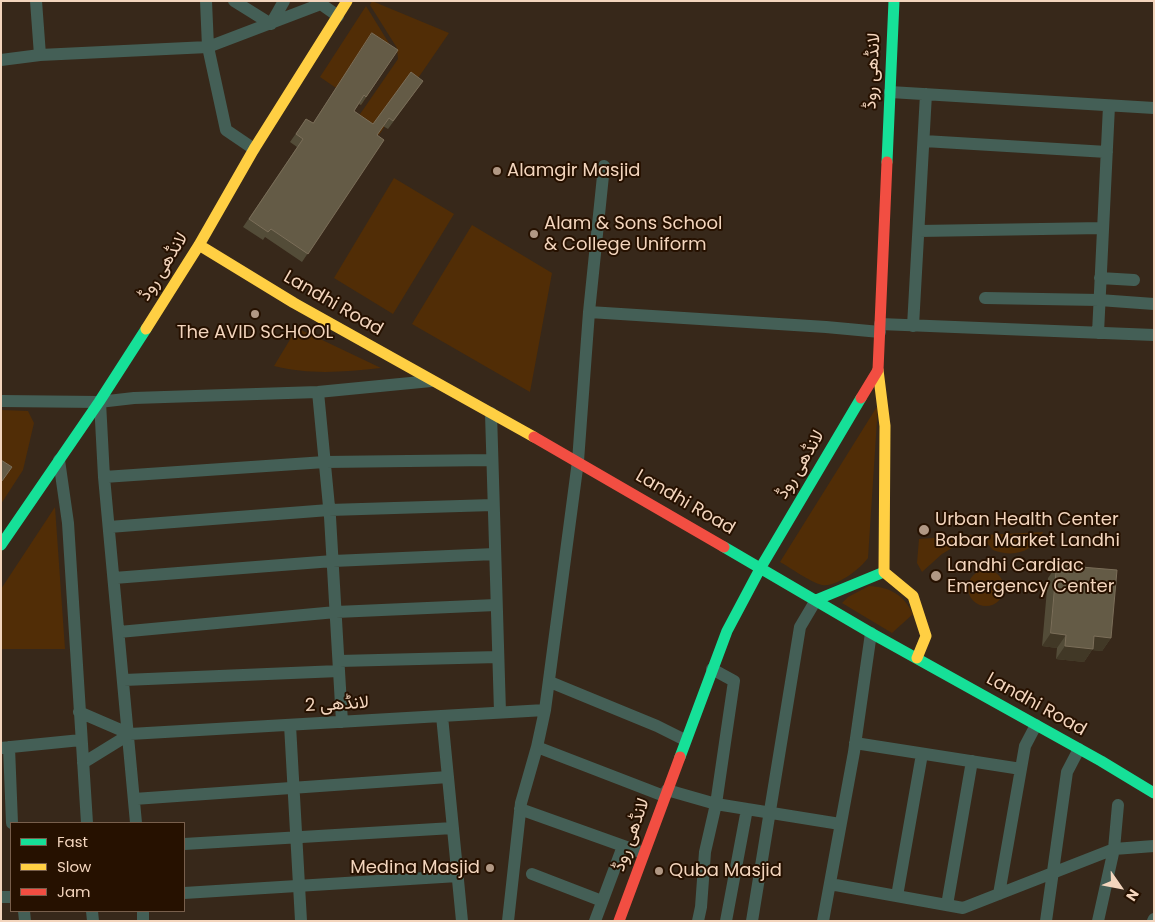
<!DOCTYPE html>
<html>
<head>
<meta charset="utf-8">
<style>
	body { margin:0 }
	#map { position:relative; width:1155px; height:922px; overflow:hidden; background:#37281a; font-family:Poppins,sans-serif }
	canvas { display:block }
	.frame { position:absolute; inset:0; border:2px solid #f3d5bd; pointer-events:none }
	.legend { position:absolute; left:10px; top:822px; width:175px; height:90px; box-sizing:border-box; background:#261100; border:1px solid #785f4c; margin:0; padding:6px 9px; list-style:none; font-size:15px; color:#f3d5bd }
	.legend li { display:flex; align-items:center; gap:10px; height:25px }
	.legend b { width:25px; border:1px solid #785f4c }
	.north { position:absolute; left:1095px; top:862px; width:50px; height:50px; -webkit-text-stroke:4px #261100; paint-order:stroke; rotate:123deg; font-size:14px; font-weight:700; line-height:20px; text-align:center; color:#f3d5bd }
	.north::after { content:''; display:block; margin:auto; width:18px; height:22px; background:#f3d5bd; clip-path:polygon(50% 0,100% 100%,50% 72%,0 100%) }
</style>
</head>
<body>
<div id="map">
<canvas width="1155" height="922"></canvas>
<div class="frame"></div>
<ul class="legend">
<li><b style="height:6px;background:#16e098"></b>Fast</li>
<li><b style="height:6px;background:#ffcf43"></b>Slow</li>
<li><b style="height:6px;background:#f24e42"></b>Jam</li>
</ul>
<div class="north">N</div>
</div>
<script>
const context = document.querySelector('canvas').getContext('2d');
context.lineJoin = 'round';
function paint(path, color) { context.fillStyle = color; context.fill(path, 'evenodd'); }
function strokePath(path, color, width, dash) { context.strokeStyle = color; context.lineWidth = width; context.lineCap = dash ? 'butt' : 'round'; context.setLineDash(dash || []); context.stroke(path); }
function drawText(font, color, halo, rows, align = 'center') {
  context.font = font + ' Poppins,Vazirmatn,sans-serif'; context.lineWidth = 4; context.setLineDash([]); context.textBaseline = 'middle'; context.strokeStyle = halo; context.fillStyle = color; for (const [text, x, y, turn = 0] of rows) {
    context.save(); context.translate(x, y); context.rotate((+turn || 0) * Math.PI / 180); context.textAlign = isNaN(turn) ? turn : align; if (halo) context.strokeText(text, 0, 0); context.fillText(text, 0, 0); context.restore();
  }
}
paint(new Path2D(`
	M372 1 449 33 379 135 356 120 398 59 397 48 370 5Z
	M366 6 390 45 392 58 361 105 320 77Z
	M394 178 454 214 393 314 334 278Z
	M472 225 552 273 530 392 412 324Z
	M297 328 381 368C344 372 310 375 274 366Z
	M878 405 868 558C861 568 836 588 822 585 810 582 791 568 780 562Z
	M1 410 28 411 34 423 23 470 1 504Z
	M55 507 65 649H1V589Z
	M1043 532C1033 552 1014 558 993 550L985 541 984 535Z
	M974 535 942 554 922 572 917 563 919 539Z
	M968 588a18 18 0 1 1 36 0a18 18 0 1 1-36 0Z
	M869 586C890 587 904 595 913 614L892 633 842 603 848 597Z`), '#512d06');
strokePath(new Path2D(`
	M36 1 40 55
	M206 1 208 47 226 130 254 149
	M234 1 271 24 284 1
	M1 60 40 55 208 47 321 4 338 16
	M890 92 1154 108
	M924 141 1107 152
	M919 231 1103 228
	M1100 278 1134 280
	M985 298 1099 300 1154 304
	M589 312 826 327 880 332
	M880 324 1154 335
	M913 326 926 94
	M1098 333 1109 106
	M318 392 330 517 342 722
	M1 401 99 402 134 398 318 392 431 381
	M100 402 104 477 136 823
	M491 413 500 712
	M59 460 68 523 87 823
	M104 477 325 462 492 460
	M109 527 329 510 493 505
	M114 578 333 561 495 554
	M119 632 336 612 496 605
	M339 661 498 657
	M124 680 339 671
	M550 682 657 726 685 740
	M545 710 537 747 664 796
	M79 712 130 734 545 710 578 461 589 312 604 166
	M442 716 462 921
	M290 725 301 921
	M855 743 1021 769
	M9 747 12 823
	M1 748 81 740
	M83 763 130 734
	M667 790 716 804 840 824
	M134 799 448 777
	M520 809 643 853
	M184 844 453 828
	M532 874 602 901
	M830 884 963 908 1114 849 1154 846
	M184 893 458 876
	M999 894 1025 746 1036 725
	M897 896 922 754
	M1 897H11
	M947 905 972 761
	M24 911 25 921
	M92 911 93 921
	M143 911V921
	M508 921 521 803 537 747
	M595 921 623 846
	M698 921 701 907 705 852 716 804 734 681 712 669
	M726 921 747 809
	M752 921 800 627 816 600
	M823 921 854 752 871 633
	M1046 921 1067 772 1079 749
	M1098 921 1114 849 1118 805
	M1153 921 1154 919`), '#445f56', 12);
strokePath(new Path2D(`
	M887 162 894 1
	M1 545 99 402 146 329
	M724 547 871 633 1101 761 1154 793
	M816 600 884 572
	M680 757 727 631 761 567 861 398`), '#16e098', 11);
strokePath(new Path2D(`
	M199 245 294 303 534 437
	M146 329 199 245 254 149 347 1
	M878 370 885 426 884 572 913 596 926 636 917 658`), '#ffcf43', 11);
strokePath(new Path2D(`
	M861 398 878 370 887 162
	M534 437 724 547
	M619 921 680 757`), '#f24e42', 11);
paint(new Path2D(`
	M398 50 361 105 359 104 354 111 373 124 423 81 388 129 383 126 377 135 384 140 302 262 265 237 263 240 243 227 297 147 290 142 306 119 313 123Z
	M1057 565 1111 638 1102 651 1092 650 1084 662 1056 659 1057 648 1042 646 1048 578Z`), '#534c38');
paint(new Path2D(`
	M1051 633 1066 635 1057 648 1042 646Z
	M1094 636 1111 638 1102 651 1092 650 1084 662 1056 659 1065 646Z`), '#413826');
const building = new Path2D(`
	M372 33 398 50 366 97 364 95 354 111 373 124 411 72 423 81 393 121 389 118 377 135 384 140 308 254 271 229 268 232 249 219 303 139 296 134 306 119 313 123Z
	M1 460 12 467 2 481 1 480Z
	M1057 565 1117 570 1111 638 1094 636 1093 649 1065 646 1066 635 1051 633Z`);
paint(building, '#645b46');
strokePath(building, '#7b6e59', 1);
for (const [x, y, r, color] of [
	[497,171,5,"#b19884"],
	[534,234,5,"#b19884"],
	[255,314,5,"#b19884"],
	[924,530,6,"#b19884"],
	[936,576,6,"#b19884"],
	[490,868,5,"#b19884"],
	[659,871,5,"#b19884"]
]) { const dot = new Path2D(); dot.arc(x, y, r, 0, 2 * Math.PI); context.fillStyle = color; context.fill(dot); strokePath(dot, '#261100', 2); }
drawText('18px', '#f3d5bd', '#261100', [
	["لانڈھی روڈ",873,71,-87],
	["لانڈھی روڈ",164,267,-58],
	["Landhi Road",333,304,30],
	["لانڈھی روڈ",801,465,-59],
	["Landhi Road",685,503,30],
	["لانڈھی 2",337,705,-3],
	["Landhi Road",1036,705,29],
	["لانڈھی روڈ",632,835,-70]
]);
drawText('18px', '#f3d5bd', '#261100', [
	["Alamgir Masjid",507,171],
	["Alam & Sons School",544,224],
	["& College Uniform",544,245],
	["The AVID SCHOOL",255,333,"center"],
	["Urban Health Center",935,520],
	["Babar Market Landhi",935,541],
	["Landhi Cardiac",947,566],
	["Emergency Center",947,587],
	["Medina Masjid",480,868,"right"],
	["Quba Masjid",669,871]
], 'left');
</script>
</body>
</html>
